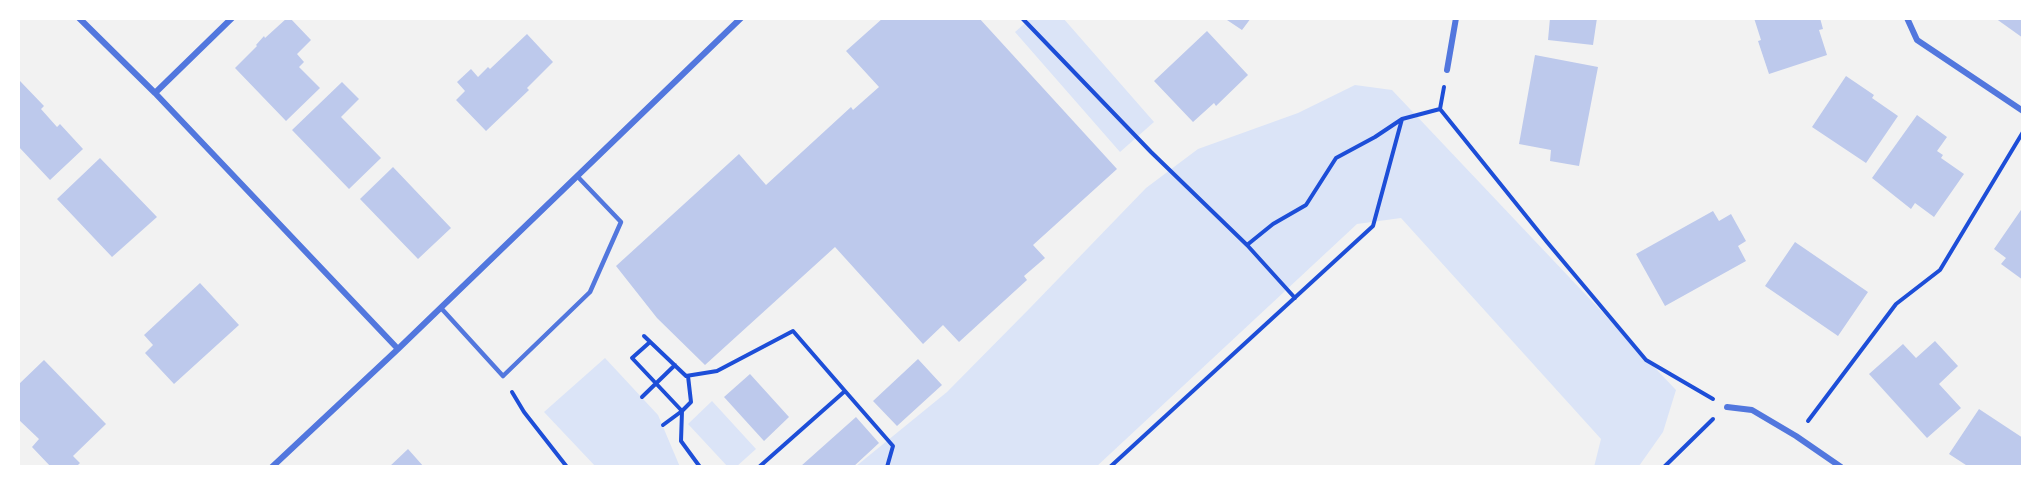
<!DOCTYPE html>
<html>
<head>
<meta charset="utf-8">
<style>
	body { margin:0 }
	#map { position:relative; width:2041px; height:485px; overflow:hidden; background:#f2f2f2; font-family:"Open Sans",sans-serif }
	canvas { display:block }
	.frame { position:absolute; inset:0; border:20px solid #fff; pointer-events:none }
</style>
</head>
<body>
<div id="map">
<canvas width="2041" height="485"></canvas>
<div class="frame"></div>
</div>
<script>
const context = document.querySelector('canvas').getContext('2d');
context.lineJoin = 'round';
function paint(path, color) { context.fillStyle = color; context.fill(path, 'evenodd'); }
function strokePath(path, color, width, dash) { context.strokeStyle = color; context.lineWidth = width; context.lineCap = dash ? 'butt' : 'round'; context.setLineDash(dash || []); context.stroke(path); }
paint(new Path2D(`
	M1031 18H1063L1154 122 1120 152 1015 32Z
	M1355 85 1392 90 1676 390 1663 432 1639 466 1594 467 1601 439 1401 218 1357 224 1096 467H855L947 392 1030 308 1146 188 1198 149 1298 113Z
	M605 358 658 415 680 467H596L544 412Z
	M712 401 756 449 736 467H728L688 424Z`), '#dbe4f7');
paint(new Path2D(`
	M287 18H290L311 40 297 54 304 62 299 67 320 88 286 121 235 68 257 46 256 45 264 36 265 38Z
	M883 18H979L1117 169 1033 245 1045 258 1024 276 1027 280 959 342 943 325 923 344 835 247 705 365 657 318 616 266 739 154 766 185 851 107 853 110 879 87 846 51Z
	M1224 18H1251L1242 30Z
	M1550 18H1597L1593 45 1548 40Z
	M1754 18H1820L1823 29 1819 30 1827 55 1769 74 1758 41 1761 40Z
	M1995 18H2023V38Z
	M1207 31 1248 75 1216 106 1214 103 1193 122 1154 81Z
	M527 34 553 62 527 88 529 90 486 131 456 100 465 91 457 82 471 69 478 77 488 67 490 69Z
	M1535 55 1598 67 1579 166 1550 161 1551 150 1519 144Z
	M1846 76 1874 95 1872 98 1898 116 1866 163 1812 127Z
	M20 81 44 106 41 109 57 127 60 124 83 149 50 180 18 146V83Z
	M342 82 359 99 341 117 381 158 349 189 292 130Z
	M1917 115 1947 137 1937 151 1943 155 1941 158 1964 174 1934 217 1915 203 1911 209 1872 178Z
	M100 158 157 217 112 257 57 199Z
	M393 167 451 228 418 259 360 199Z
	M2023 207V280L2001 264 2006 258 1994 249Z
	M1713 211 1719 221 1731 214 1746 241 1738 246 1746 261 1665 306 1636 254Z
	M1795 242 1868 292 1838 336 1765 286Z
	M200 283 239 325 174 384 145 353 153 345 144 335Z
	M1935 341 1958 366 1939 384 1961 408 1927 438 1869 374 1903 344 1916 358Z
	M918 359 942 385 897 426 873 401Z
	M44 360 106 424 73 456 80 463 76 467H51L32 447 39 439 18 419V385Z
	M750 374 789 417 764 441 724 397Z
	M1979 409 2023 438V467H1969L1949 454Z
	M856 417 879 443 853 467H803L801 466Z
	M408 449 424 467H389Z`), '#bdc9ec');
strokePath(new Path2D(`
	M1022 18 1151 152 1247 245 1295 298
	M1444 87 1440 109 1547 242 1646 360 1713 399
	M1247 245 1273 224 1306 205 1336 158 1375 137 1402 119 1440 109
	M644 336 686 376 717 371 793 331 845 391
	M650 342 632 358 682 411 691 402 688 376
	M512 392 524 412 567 467
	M642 397 675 365
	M1808 421 1896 304 1940 270 2023 132
	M663 425 682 411 681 441 700 467
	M759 467 845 391 893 446 887 467
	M1110 467 1373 226 1402 119
	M1664 467 1713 419`), '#1d4ed8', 4);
strokePath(new Path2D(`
	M441 308 503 376 590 292 621 222 578 177`), '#5277de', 4.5);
strokePath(new Path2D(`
	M79 18 155 93 398 349
	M1907 18 1917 40 2023 111
	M1447 70 1456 18
	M155 93 232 18
	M1727 407 1752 410 1796 436 1841 467
	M272 467 398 349 741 18`), '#5277de', 6);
</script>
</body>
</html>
